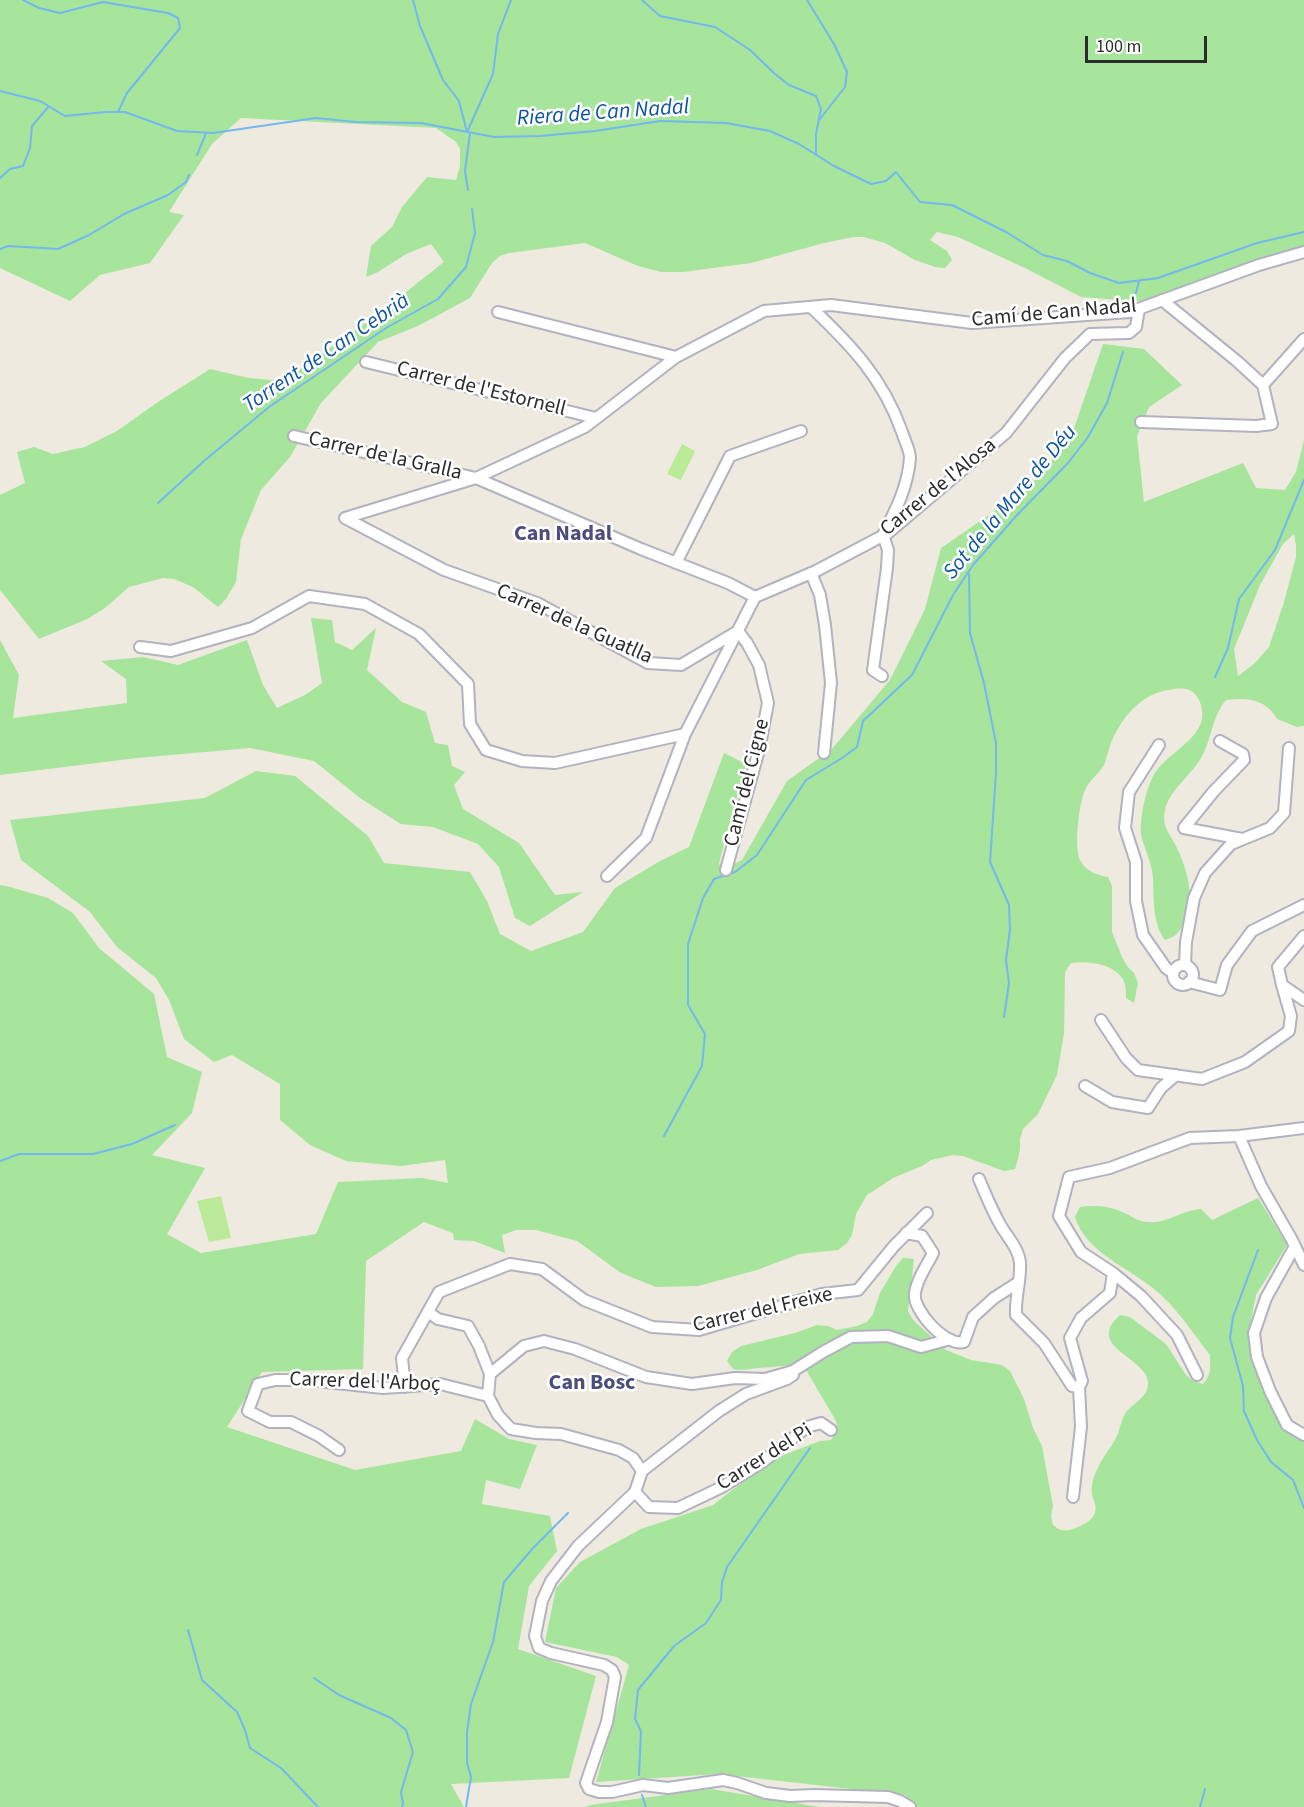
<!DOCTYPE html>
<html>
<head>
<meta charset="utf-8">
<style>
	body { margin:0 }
	#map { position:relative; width:1304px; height:1807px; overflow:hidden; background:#eeeadf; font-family:"Source Sans 3",sans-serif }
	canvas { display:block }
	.scale { position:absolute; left:1085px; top:36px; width:122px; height:27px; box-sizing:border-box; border:3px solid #2c2c2c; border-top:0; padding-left:8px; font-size:18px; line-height:21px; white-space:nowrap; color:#2c2c2c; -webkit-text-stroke:4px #fff; paint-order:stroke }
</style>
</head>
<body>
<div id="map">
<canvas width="1304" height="1807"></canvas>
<div class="scale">100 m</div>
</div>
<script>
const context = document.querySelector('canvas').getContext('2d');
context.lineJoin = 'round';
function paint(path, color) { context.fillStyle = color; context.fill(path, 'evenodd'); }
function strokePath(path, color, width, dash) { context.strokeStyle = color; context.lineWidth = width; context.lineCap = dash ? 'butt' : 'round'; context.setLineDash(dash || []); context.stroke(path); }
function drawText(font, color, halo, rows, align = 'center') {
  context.font = font + ' "Source Sans 3",sans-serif'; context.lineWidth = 5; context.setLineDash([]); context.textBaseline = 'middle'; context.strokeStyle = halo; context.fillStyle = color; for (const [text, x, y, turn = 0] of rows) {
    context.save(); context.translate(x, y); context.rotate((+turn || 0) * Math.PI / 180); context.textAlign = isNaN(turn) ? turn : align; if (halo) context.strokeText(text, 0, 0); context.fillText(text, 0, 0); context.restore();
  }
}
paint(new Path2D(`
	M0 0H1304V248L1146 302 1081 297 1027 269 958 237 937 232 930 240 947 251 952 260 945 268 935 267 915 260 885 243 864 237H853L824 243 751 263 683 272H661L638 266 585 243 509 253 500 256 492 263 470 298 418 326 378 342 321 403 290 457 261 490 241 539 236 582 226 599 218 607 193 587 174 579 163 578 129 587 105 608 87 619 39 639 0 590V495L25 483 17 452 34 447 53 454 85 447 117 431 158 402 210 369 249 378 283 381 378 314 444 262 431 244 406 254 378 272 366 277 371 246 392 227 402 207 427 177 456 180 460 166V149L456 142 436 128 241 118 212 144 169 212 184 215 150 263 100 275 70 301 0 268Z
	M1103 344 1144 349 1182 385 1149 407 1137 436 1144 502 1243 463 1256 488 1285 490 1296 472 1304 440V726L1297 727 1277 719C1266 699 1247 697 1226 700 1212 716 1212 739 1201 758 1192 774 1168 792 1165 810 1162 827 1168 831 1175 844 1187 868 1196 897 1184 923 1179 933 1175 937 1165 940 1152 922 1154 899 1153 878 1152 864 1146 852 1142 839 1138 822 1146 787 1155 773 1167 754 1192 745 1201 723 1205 711 1200 692 1186 689 1181 688 1174 689 1168 690 1141 694 1121 718 1111 743 1108 750 1107 758 1104 765 1099 774 1089 780 1085 790 1079 804 1073 849 1081 862 1087 872 1098 875 1108 877L1112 886V932L1122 957 1127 966 1134 973 1138 983 1134 1003 1126 998C1126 991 1126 983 1122 978 1112 963 1086 961 1071 963L1065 972 1064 1034 1057 1075 1038 1114 1023 1129 1020 1139V1149L1018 1159 1015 1169 1004 1171 963 1156 953 1155 931 1160 922 1166 893 1178 867 1195 856 1214 852 1235 847 1243 838 1250 799 1254 757 1270 698 1286 656 1287 621 1273 577 1241 536 1230H516L502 1235 505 1253 474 1241 454 1240 453 1233 424 1222 366 1261 363 1369 262 1372 227 1427 355 1470 461 1451 475 1419 509 1439 537 1445 520 1489 486 1480 482 1504 550 1516 557 1551 529 1586 518 1649 596 1676 569 1778 451 1784 464 1807H0V885L10 887 48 898 73 913 99 948 154 994 167 1057 202 1072 192 1113 152 1155 205 1168 167 1234 201 1253 316 1234 338 1182 422 1178 448 1183 445 1160 401 1166 346 1161 310 1145 280 1120V1084L232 1055 214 1062 184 1039 169 1000 156 978 117 947 90 912 21 860 10 820 205 798 256 771 295 776 368 836 384 863 470 872 487 901 500 934 531 951 583 932 615 888 660 861 689 847 724 753 746 764 719 863 721 870 742 860 787 781 832 749 890 680 925 609 941 548 1027 489 1070 440ZM1294 534 1296 545V557L1284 602 1269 647 1255 663 1238 676 1234 649 1260 585 1283 544Z
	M311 618 332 620 335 642 352 650 376 628 367 670 402 702 426 712 435 743 448 745 452 766 465 772 454 785 463 809 519 843 555 895 583 892 530 926 515 918 499 867 478 844 433 827 401 824 360 798 314 761 250 748 137 758 0 775V640L19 675 13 718 127 703 126 679 101 661 143 657 178 665 247 640 263 685 277 708 305 695 322 683Z
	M1258 1198 1287 1245 1256 1295 1248 1334 1264 1389 1304 1437V1807H917L905 1795 718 1774 596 1782 629 1665 617 1657 545 1642 556 1588 580 1562 641 1529 713 1505 771 1460 820 1441 831 1440 837 1431 836 1421 802 1363C787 1366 773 1367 758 1368 749 1369 742 1371 733 1369L727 1361 732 1352 741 1346 795 1333 817 1325 828 1326 837 1330 857 1326 867 1322 873 1314 880 1293 896 1266 903 1258 914 1259 908 1311 913 1320 946 1350 971 1360 1002 1365 1010 1371 1024 1399 1033 1428 1042 1446 1053 1506 1051 1516 1053 1525C1056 1527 1058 1529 1061 1530 1071 1532 1093 1523 1095 1512 1097 1506 1093 1499 1092 1494 1090 1480 1098 1467 1105 1455 1109 1449 1114 1443 1117 1436 1120 1429 1121 1421 1125 1414 1132 1403 1149 1398 1148 1382 1146 1357 1084 1347 1120 1315L1130 1317 1166 1344 1186 1375 1193 1381 1203 1384C1212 1374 1210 1368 1210 1355 1195 1336 1181 1314 1163 1297 1138 1271 1086 1255 1075 1217L1080 1207C1093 1205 1110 1206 1122 1212 1131 1215 1137 1222 1148 1222 1167 1224 1182 1210 1201 1209L1212 1220Z
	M711 1789 820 1807H586L590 1805Z`), '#a7e49c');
paint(new Path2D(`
	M682 444 695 451 681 480 667 474Z
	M221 1196 231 1238 209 1242 197 1201Z`), '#b9eb98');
strokePath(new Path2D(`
	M23 0 39 8 60 13 103 2 168 13 178 18 180 28 127 93 118 112
	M413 0 420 26 443 80 459 101 467 132
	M642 0 660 16 715 27 750 50 775 74 789 85 816 96 821 109 816 134V154
	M807 0 834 44 847 72 845 87 820 119
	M0 91 40 101 65 116 105 112H125L177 131 213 133 316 118 356 122 421 123 494 137 540 136 595 131 660 121 726 123 770 131 799 144 834 166 871 184 886 181 896 172 920 202 952 205 1006 232 1043 255 1067 261 1090 273 1119 283 1158 278 1257 243 1304 232
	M468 130 493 74 498 34 511 0
	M197 155 206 133
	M0 178 10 169 23 166 30 148 32 126 49 106
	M468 190 465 171 470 133
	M0 249 8 246 58 249 89 235 124 214 168 195 186 182 189 175
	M1136 293 1139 281
	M158 503 204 461 269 407 386 328 438 299 466 267 475 233 472 209
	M969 574 970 633 984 683 996 743V773L990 862 1009 905 1010 930 1006 960 1009 983 1004 1017
	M1215 677 1228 648 1239 599 1275 550 1304 480
	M664 1136 702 1066 705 1034 688 1005V944L703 898 714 879 735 872 757 855 806 780 842 758 857 747 863 721 912 675 953 595 973 565 1017 515 1068 463 1088 437 1107 403 1123 352
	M0 1161 19 1154H93L132 1144 175 1125
	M1258 1250 1233 1317 1230 1338 1243 1386 1244 1411 1257 1440 1271 1462 1293 1480 1304 1508
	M188 1630 202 1680 237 1712 245 1730 250 1748 281 1768 318 1807
	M314 1678 339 1695 391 1718 406 1730 413 1752 401 1792 403 1803 402 1807
	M639 1775 641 1731 635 1719 638 1690 674 1646 706 1623 721 1600 722 1582 727 1567 810 1448
	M642 1795 646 1807
	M466 1807 471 1777 467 1763V1732L471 1704 493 1642 504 1582 533 1548 568 1513
	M1200 1807 1205 1789`), '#73b8ef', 2);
const minor = new Path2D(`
	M811 307C851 345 883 378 902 432 904 439 910 450 910 458 908 486 896 510 883 535L888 550 887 568 873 670 882 676
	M498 312 676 357
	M366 362 596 418
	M1263 385 1304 339
	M1141 422 1256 426 1272 424 1263 385 1238 362 1162 300
	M294 436 476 478 641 549 728 583 755 597
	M345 518 476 478 585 427 676 357 764 311 831 305 972 323 1130 312 1259 265 1304 252
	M345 518 444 570 537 603 648 663 681 665 738 631 747 643 759 665 768 703 759 750 726 870
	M676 563 730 456 801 431
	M811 573 820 595 825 625 831 683 824 753
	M140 647 171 651 252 628 309 596 365 604 419 634 468 684 470 724 486 750 522 761 555 763 685 734
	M1220 741 1243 754 1244 760 1214 791 1184 828 1242 839
	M1159 745 1129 792 1125 828 1136 862V901L1143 935 1166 968 1173 973
	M607 876 646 838 685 734 755 597 816 571 888 533 1006 433 1065 358 1090 334 1129 333 1136 327 1139 309
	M1304 936 1278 967 1282 985 1304 1000
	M1185 965 1186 942 1194 898 1205 873 1231 844 1270 828 1284 813 1289 748
	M1173 975a10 10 0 1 1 20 0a10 10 0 1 1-20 0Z
	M1189 982 1220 990 1227 965 1252 931 1304 905
	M1101 1020 1126 1058 1138 1070 1202 1079 1245 1062 1289 1031 1291 1016 1282 985
	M1085 1086 1112 1102 1148 1108 1161 1088 1176 1075
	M1239 1136 1261 1186 1292 1240 1304 1265
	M979 1179C986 1195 992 1211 1001 1226 1008 1238 1019 1249 1020 1263 1021 1281 1015 1297 1016 1315L1044 1343 1072 1386 1079 1387 1082 1381 1070 1338 1081 1318 1110 1293 1113 1273 1081 1252 1059 1216 1069 1177 1110 1168 1190 1138 1239 1136 1304 1128
	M906 1233 922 1236 933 1253C927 1266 917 1278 915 1293 912 1310 946 1347 964 1342L973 1317 994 1298 1019 1282
	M1295 1246 1266 1298 1254 1333 1257 1357 1270 1391 1287 1425 1304 1435
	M1113 1273 1141 1296 1177 1335 1197 1375
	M428 1312 438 1319 468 1326 479 1346 490 1374 488 1396
	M793 1371V1375L787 1379 746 1394 719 1411 642 1471 635 1492 578 1546 551 1581 542 1601 535 1636 539 1648 551 1653 604 1665 612 1670 615 1677 607 1722 586 1783 589 1789 599 1792H612L643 1785 668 1788 723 1780 737 1783 766 1793 790 1796 814 1795 888 1797 900 1801 910 1807
	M490 1374 524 1346 544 1341 575 1349 646 1377 692 1384 735 1378 765 1379 793 1371 823 1352 851 1337 888 1336 921 1347 947 1340
	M405 1387 402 1358 439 1292 510 1264 542 1269 584 1300 652 1327 699 1330 822 1294 858 1290 894 1246 927 1213
	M339 1450 319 1436 291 1422H270L248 1411 258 1384 275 1380H308L383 1388 440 1384 488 1396 498 1415 511 1429 536 1433 561 1434 619 1450 633 1458 642 1471
	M635 1492 649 1507 678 1508 720 1488 761 1463 807 1427 821 1423 831 1430
	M1073 1497 1081 1427 1079 1387`);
strokePath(minor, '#b2b2c0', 14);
strokePath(minor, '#fff', 10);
drawText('21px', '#2c2c2c', '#fff', [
	["Camí de Can Nadal",1054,314,-5],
	["Carrer de l'Estornell",481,390,14],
	["Carrer de la Gralla",385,457,13],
	["Carrer de l'Alosa",939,488,-39],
	["Carrer de la Guatlla",574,625,24],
	["Camí del Cigne",748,783,-76],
	["Carrer del Freixe",763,1311,-13],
	["Carrer del l'Arboç",365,1383,2],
	["Carrer del Pi",765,1458,-32]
]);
drawText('italic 22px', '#0d53a0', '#fff', [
	["Riera de Can Nadal",603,114,-4],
	["Torrent de Can Cebrià",327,354,-34],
	["Sot de la Mare de Déu",1011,503,-50]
]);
drawText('bold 22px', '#4c4c7e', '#fff', [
	["Can Nadal",563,535],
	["Can Bosc",592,1384]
]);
</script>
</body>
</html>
